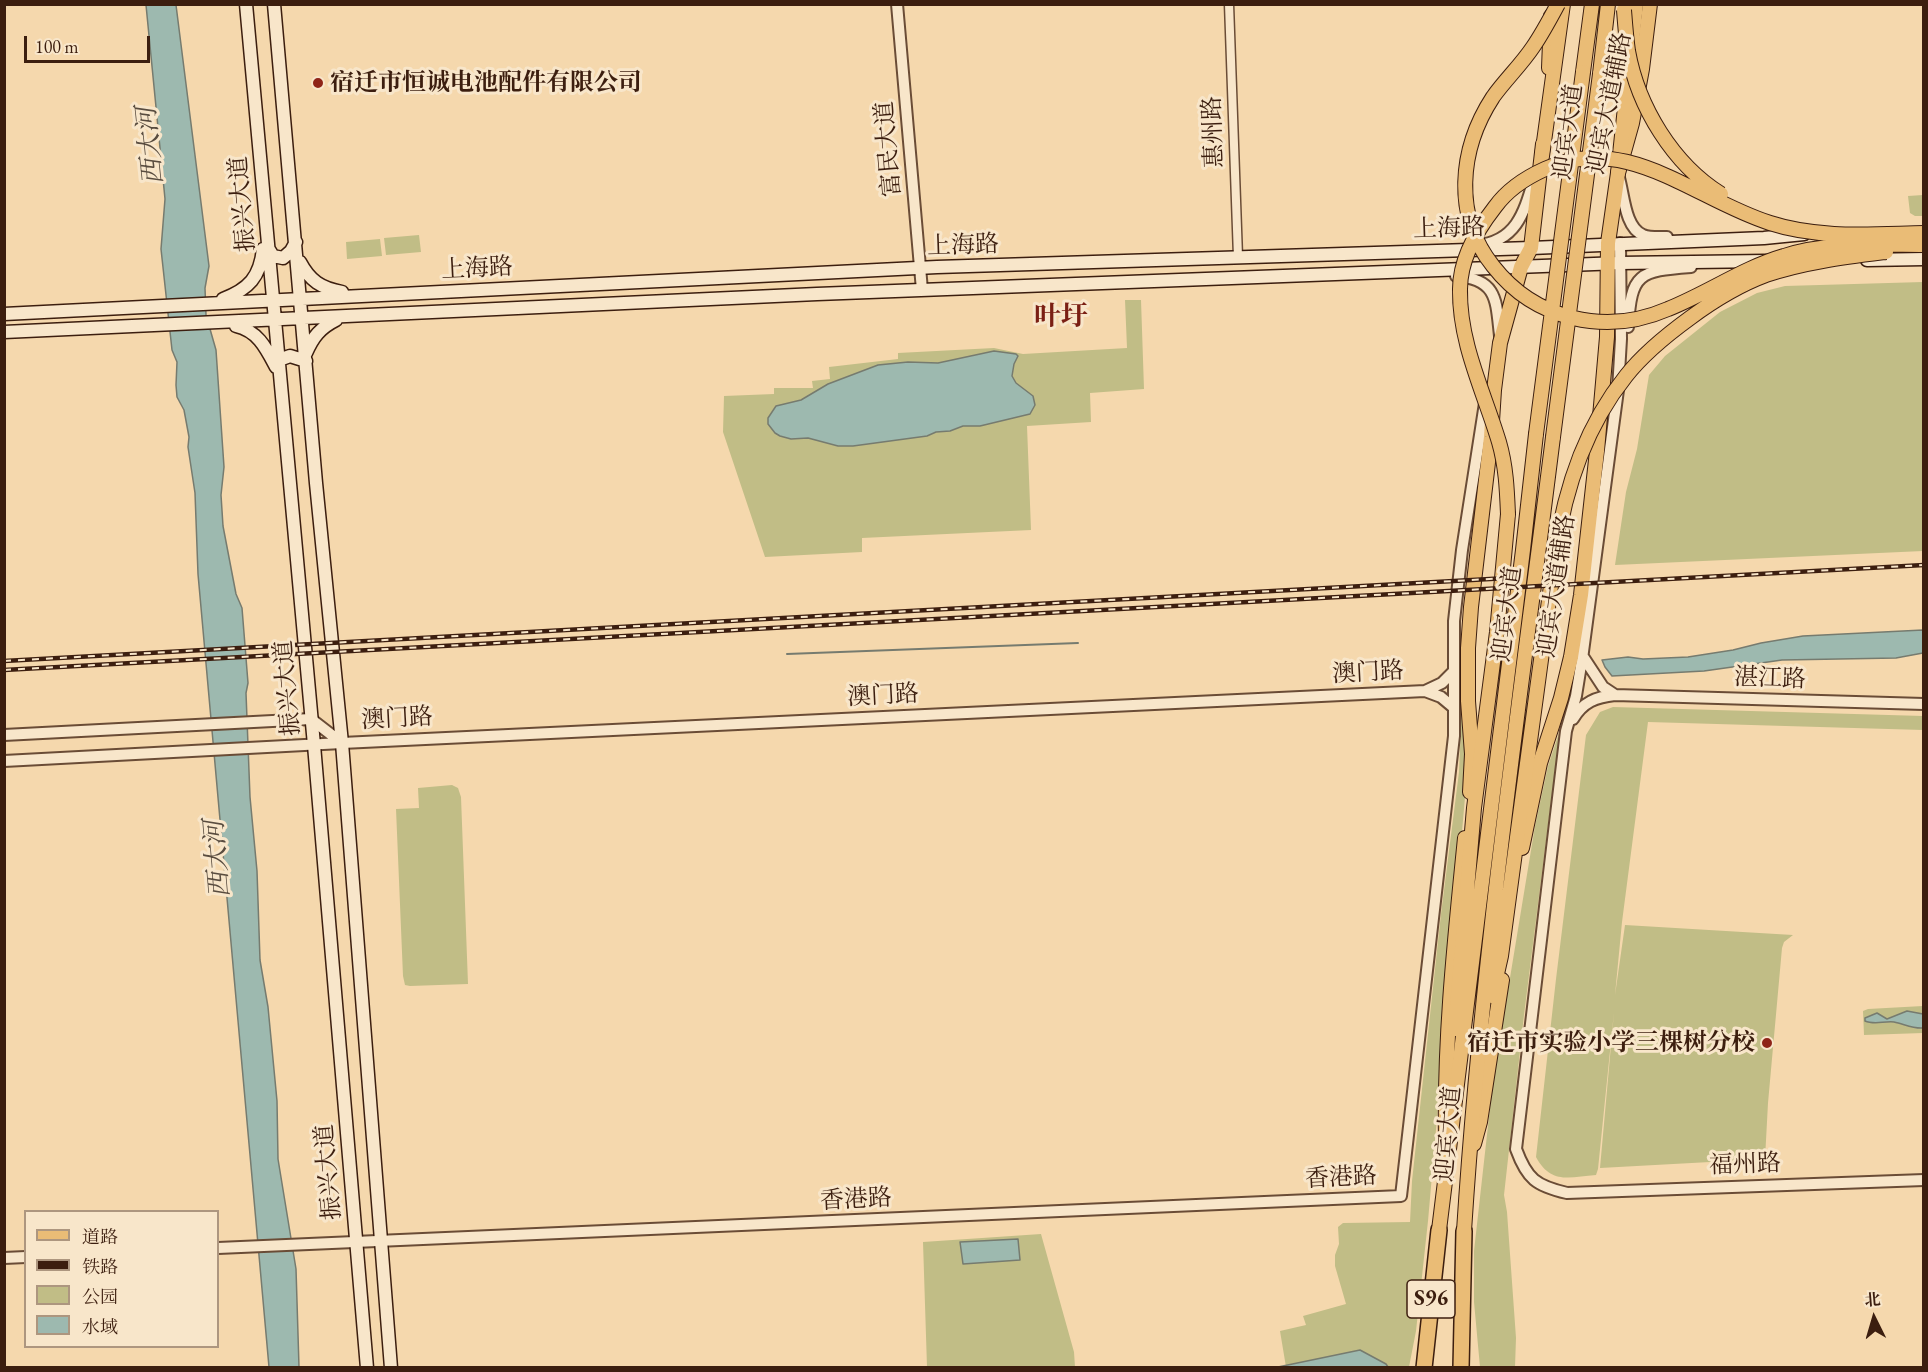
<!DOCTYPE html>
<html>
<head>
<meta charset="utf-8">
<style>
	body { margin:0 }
	#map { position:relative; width:1928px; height:1372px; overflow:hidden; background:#f5d8ad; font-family:"EB Garamond","Noto Serif SC",serif }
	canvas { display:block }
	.frame { position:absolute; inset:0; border:6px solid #3c1e0f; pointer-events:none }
	.legend { position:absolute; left:24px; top:1210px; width:195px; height:138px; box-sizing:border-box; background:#f8e6ca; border:2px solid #ad967f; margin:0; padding:8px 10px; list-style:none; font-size:18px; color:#3c1e0f }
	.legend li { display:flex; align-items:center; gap:12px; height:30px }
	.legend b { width:30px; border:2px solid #ad967f }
	.north { position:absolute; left:1844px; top:1288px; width:60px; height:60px; -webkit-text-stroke:4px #f8e6ca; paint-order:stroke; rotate:355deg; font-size:16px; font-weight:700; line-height:24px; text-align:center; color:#3c1e0f }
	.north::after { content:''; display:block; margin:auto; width:21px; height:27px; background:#3c1e0f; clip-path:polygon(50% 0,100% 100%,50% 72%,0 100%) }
	.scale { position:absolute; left:24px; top:36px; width:126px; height:27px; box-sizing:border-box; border:3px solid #3c1e0f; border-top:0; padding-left:8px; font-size:18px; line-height:21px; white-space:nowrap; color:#3c1e0f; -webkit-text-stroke:4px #f8e6ca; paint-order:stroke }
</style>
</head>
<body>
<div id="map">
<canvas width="1928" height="1372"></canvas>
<div class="frame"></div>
<ul class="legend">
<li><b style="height:8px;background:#eabc76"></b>道路</li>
<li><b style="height:8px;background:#3c1e0f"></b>铁路</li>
<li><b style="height:16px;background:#c1bd86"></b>公园</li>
<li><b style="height:16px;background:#9db9af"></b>水域</li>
</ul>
<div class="north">北</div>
<div class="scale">100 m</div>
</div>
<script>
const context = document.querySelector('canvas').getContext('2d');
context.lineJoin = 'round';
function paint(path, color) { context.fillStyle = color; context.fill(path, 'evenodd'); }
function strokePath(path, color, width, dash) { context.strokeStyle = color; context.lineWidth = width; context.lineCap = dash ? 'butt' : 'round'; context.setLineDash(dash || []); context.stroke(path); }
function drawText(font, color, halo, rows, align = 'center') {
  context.font = font + ' "EB Garamond","Noto Serif SC",serif'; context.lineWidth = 6; context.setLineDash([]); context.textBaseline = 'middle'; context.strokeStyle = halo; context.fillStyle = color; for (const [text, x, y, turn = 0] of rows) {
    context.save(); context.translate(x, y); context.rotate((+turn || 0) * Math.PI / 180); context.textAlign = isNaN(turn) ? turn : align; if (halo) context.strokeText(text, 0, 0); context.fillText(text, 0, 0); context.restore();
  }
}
paint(new Path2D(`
	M1923 195V216H1915L1910 213 1908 196Z
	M419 235 421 252 386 255 384 238Z
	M380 239 382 256 347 259 346 242Z
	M1923 282V551L1615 565 1626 492 1637 449 1649 375 1665 356 1720 312 1757 293 1785 286Z
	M1125 300H1141L1144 389 1090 393 1091 422 1027 426 1031 530 862 538V552L765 557 723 432 724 396 774 394V388H813L812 381 830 379 829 367 898 359V353L994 348 1023 354 1127 348Z
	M1462 700 1466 786 1428 1221 1416 1331 1409 1367H1286L1280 1331 1306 1325 1303 1316 1346 1304 1335 1266V1255L1339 1244 1338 1227 1343 1223 1410 1222 1412 1181 1441 914 1459 772Z
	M1613 707 1923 716V730L1648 722 1622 922 1615 995 1625 925 1793 935 1784 942 1782 948 1768 1103 1765 1159 1600 1168 1614 1012 1598 1169 1596 1175C1570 1177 1551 1185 1536 1157L1556 979 1586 735 1600 712Z
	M1560 730 1524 1015 1504 1195 1507 1212 1516 1338 1515 1367H1480L1474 1302V1251L1493 1081 1535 826 1548 766Z
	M452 785 458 788 461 797 468 984 410 986 405 985 403 976 396 809 419 808 418 788Z
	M1923 1006V1033L1864 1035 1863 1011 1868 1009Z
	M1041 1234 1074 1352 1075 1367H927L923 1242Z`), '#c1bd86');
const water = new Path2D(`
	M146 5H176L209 266 205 288 206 315 216 350 224 467 221 495 223 526 236 594 242 608 248 683 246 693 250 797 257 871 260 960 268 1007 277 1101 278 1159 296 1269 299 1367H269L198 574 195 493 188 447 189 437 184 410 177 397 176 385 177 362 172 350 161 249 165 199Z
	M994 351 1016 354 1018 356 1014 364 1012 376 1016 383 1033 396 1035 405 1030 414 980 426H963L950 431 936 432 927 436 853 446H838L808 438 791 439 780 436 775 433 768 424V418L776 406 801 400 828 384 878 365 908 362 938 363Z
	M1923 630V653L1896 658 1782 660 1704 671 1612 676 1605 667 1602 660 1628 657 1643 659 1688 657 1733 650 1761 643 1803 636Z
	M1907 1011 1923 1014V1028C1913 1029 1904 1024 1894 1022 1884 1021 1874 1025 1865 1021V1018L1877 1013 1887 1019Z
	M1018 1239 1020 1260 963 1264 960 1242Z
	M1360 1350 1386 1364 1388 1367H1278Z`);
paint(water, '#9db9af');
strokePath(water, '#767b6f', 1.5);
strokePath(new Path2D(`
	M787 654 1078 643`), '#767b6f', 2);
const minor = new Path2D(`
	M1229 4 1238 257`);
const tertiary = new Path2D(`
	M897 4 922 290
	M1619 178C1624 195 1625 228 1643 235 1650 238 1660 237 1667 237
	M1620 243 1621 339 1618 390 1582 659 1576 696 1566 731 1516 1149C1527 1179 1536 1186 1567 1193L1924 1180
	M1477 245C1518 242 1525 209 1535 176
	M1456 276C1498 279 1496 301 1500 336
	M1628 327C1631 273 1639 271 1691 267
	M1582 655 1603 687 1615 695
	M1425 691 1441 697 1453 707
	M1573 719C1583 702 1596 697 1615 695L1924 704
	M4 735 311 719 342 743
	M4 761 342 743 1425 691 1442 683 1453 672
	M218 1248 1401 1196 1454 736V621L1462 550 1485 403
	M4 1258 26 1257`);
const secondary = new Path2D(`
	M246 4 314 745 367 1368
	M274 4 316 483 342 743 391 1368
	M268 248 273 256 283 258 291 251 296 242
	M1867 260 1924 259
	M300 262C310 281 321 288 342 292
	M223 299C249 289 260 277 263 249
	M4 314 937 267 1531 248 1764 238 1804 234
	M236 326C258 331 266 348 276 367
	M4 332 817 294 1620 263 1766 261
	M306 353C313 337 320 328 336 320
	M279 360 290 356 306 361`);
const primary = new Path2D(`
	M1549 68 1551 16
	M1470 792 1472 754 1468 701V648L1471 607 1491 437 1494 390 1500 343 1521 267 1531 248 1543 144
	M1522 848 1540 763 1561 698 1571 657 1581 595 1597 451 1607 337 1608 243 1618 173 1632 123 1642 69 1650 4
	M1446 1139C1444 1038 1455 938 1465 838
	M1474 1144 1480 1122 1502 980`);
const trunk = new Path2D(`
	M1583 72 1592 4
	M1600 74 1608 4
	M1542 156 1563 4
	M1618 173 1636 4
	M1492 996 1501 956 1555 556
	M1455 1029 1474 808 1497 632 1508 514
	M1439 1230 1523 550 1536 434
	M1464 1231C1481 965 1520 701 1553 437`);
const motorway = new Path2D(`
	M1424 1368 1439 1230
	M1461 1368 1464 1231`);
strokePath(minor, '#6a4c36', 11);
strokePath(tertiary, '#6a4c36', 14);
strokePath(secondary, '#3c1e0f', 15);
strokePath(primary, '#3c1e0f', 16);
strokePath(trunk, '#3c1e0f', 16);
strokePath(motorway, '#3c1e0f', 18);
strokePath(minor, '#f8e6ca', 8);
strokePath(tertiary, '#f8e6ca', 10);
strokePath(secondary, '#f8e6ca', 12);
strokePath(primary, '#eabc76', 14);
strokePath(trunk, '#eabc76', 14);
strokePath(motorway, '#eabc76', 15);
const rail = new Path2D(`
	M4 661 1508 578
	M4 670 1924 565`);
strokePath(rail, '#3c1e0f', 4.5);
strokePath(rail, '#f8e6ca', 2, [7]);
const trunkBridge = new Path2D(`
	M1558 4C1550 19 1542 34 1533 47 1521 65 1505 80 1493 97 1459 149 1453 216 1493 266 1535 320 1606 336 1668 309 1708 293 1743 268 1784 256 1828 242 1877 245 1924 245
	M1624 10C1625 23 1626 37 1628 51 1638 107 1673 164 1721 194
	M1536 434 1583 72
	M1553 437 1600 74
	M1508 514C1507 490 1506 466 1499 442 1484 392 1459 343 1460 289 1460 259 1477 230 1495 207 1508 189 1525 178 1545 169 1626 131 1696 200 1770 223 1819 239 1873 234 1924 233
	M1555 556C1564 491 1585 427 1626 376 1644 353 1668 334 1690 318 1713 301 1739 285 1766 275 1804 262 1846 257 1886 252`);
strokePath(trunkBridge, '#3c1e0f', 16, []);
strokePath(trunkBridge, '#eabc76', 14);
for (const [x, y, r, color] of [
	[318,83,6,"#8f2418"],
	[1767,1043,6,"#8f2418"]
]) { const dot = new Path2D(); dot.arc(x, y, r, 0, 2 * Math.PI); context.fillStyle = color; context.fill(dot); strokePath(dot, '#f8e6ca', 2); }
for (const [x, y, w] of [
	[1431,1299,48]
]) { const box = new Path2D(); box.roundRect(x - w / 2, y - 19, w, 38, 4.5); context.fillStyle = '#f8e6ca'; context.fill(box); strokePath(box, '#3c1e0f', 1.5); }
drawText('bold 22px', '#3c1e0f', null, [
	["S96",1431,1299]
]);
drawText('bold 24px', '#3c1e0f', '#f8e6ca', [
	["宿迁市恒诚电池配件有限公司",330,83],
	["宿迁市实验小学三棵树分校",1755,1043,"right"]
], 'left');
drawText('24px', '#3c1e0f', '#f8e6ca', [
	["迎宾大道辅路",1610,103,-79],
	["惠州路",1214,132,-92],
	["迎宾大道",1569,132,-83],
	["富民大道",889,149,-95],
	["振兴大道",243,204,-95],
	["上海路",1449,229,-2],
	["上海路",963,246,-2],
	["上海路",477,269,-3],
	["迎宾大道辅路",1557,586,-82],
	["迎宾大道",1508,614,-83],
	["澳门路",1368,673,-3],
	["湛江路",1770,679,2],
	["振兴大道",288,688,-95],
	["澳门路",883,696,-3],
	["澳门路",397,719,-3],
	["迎宾大道",1449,1134,-85],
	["福州路",1745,1165,-2],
	["振兴大道",329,1172,-95],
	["香港路",1341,1178,-3],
	["香港路",856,1200,-3]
]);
drawText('italic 26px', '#594c3f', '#f8e6ca', [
	["西大河",151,146,-96],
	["西大河",218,859,-95]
]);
drawText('bold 27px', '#7a1f14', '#f8e6ca', [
	["叶圩",1061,318]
]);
</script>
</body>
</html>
